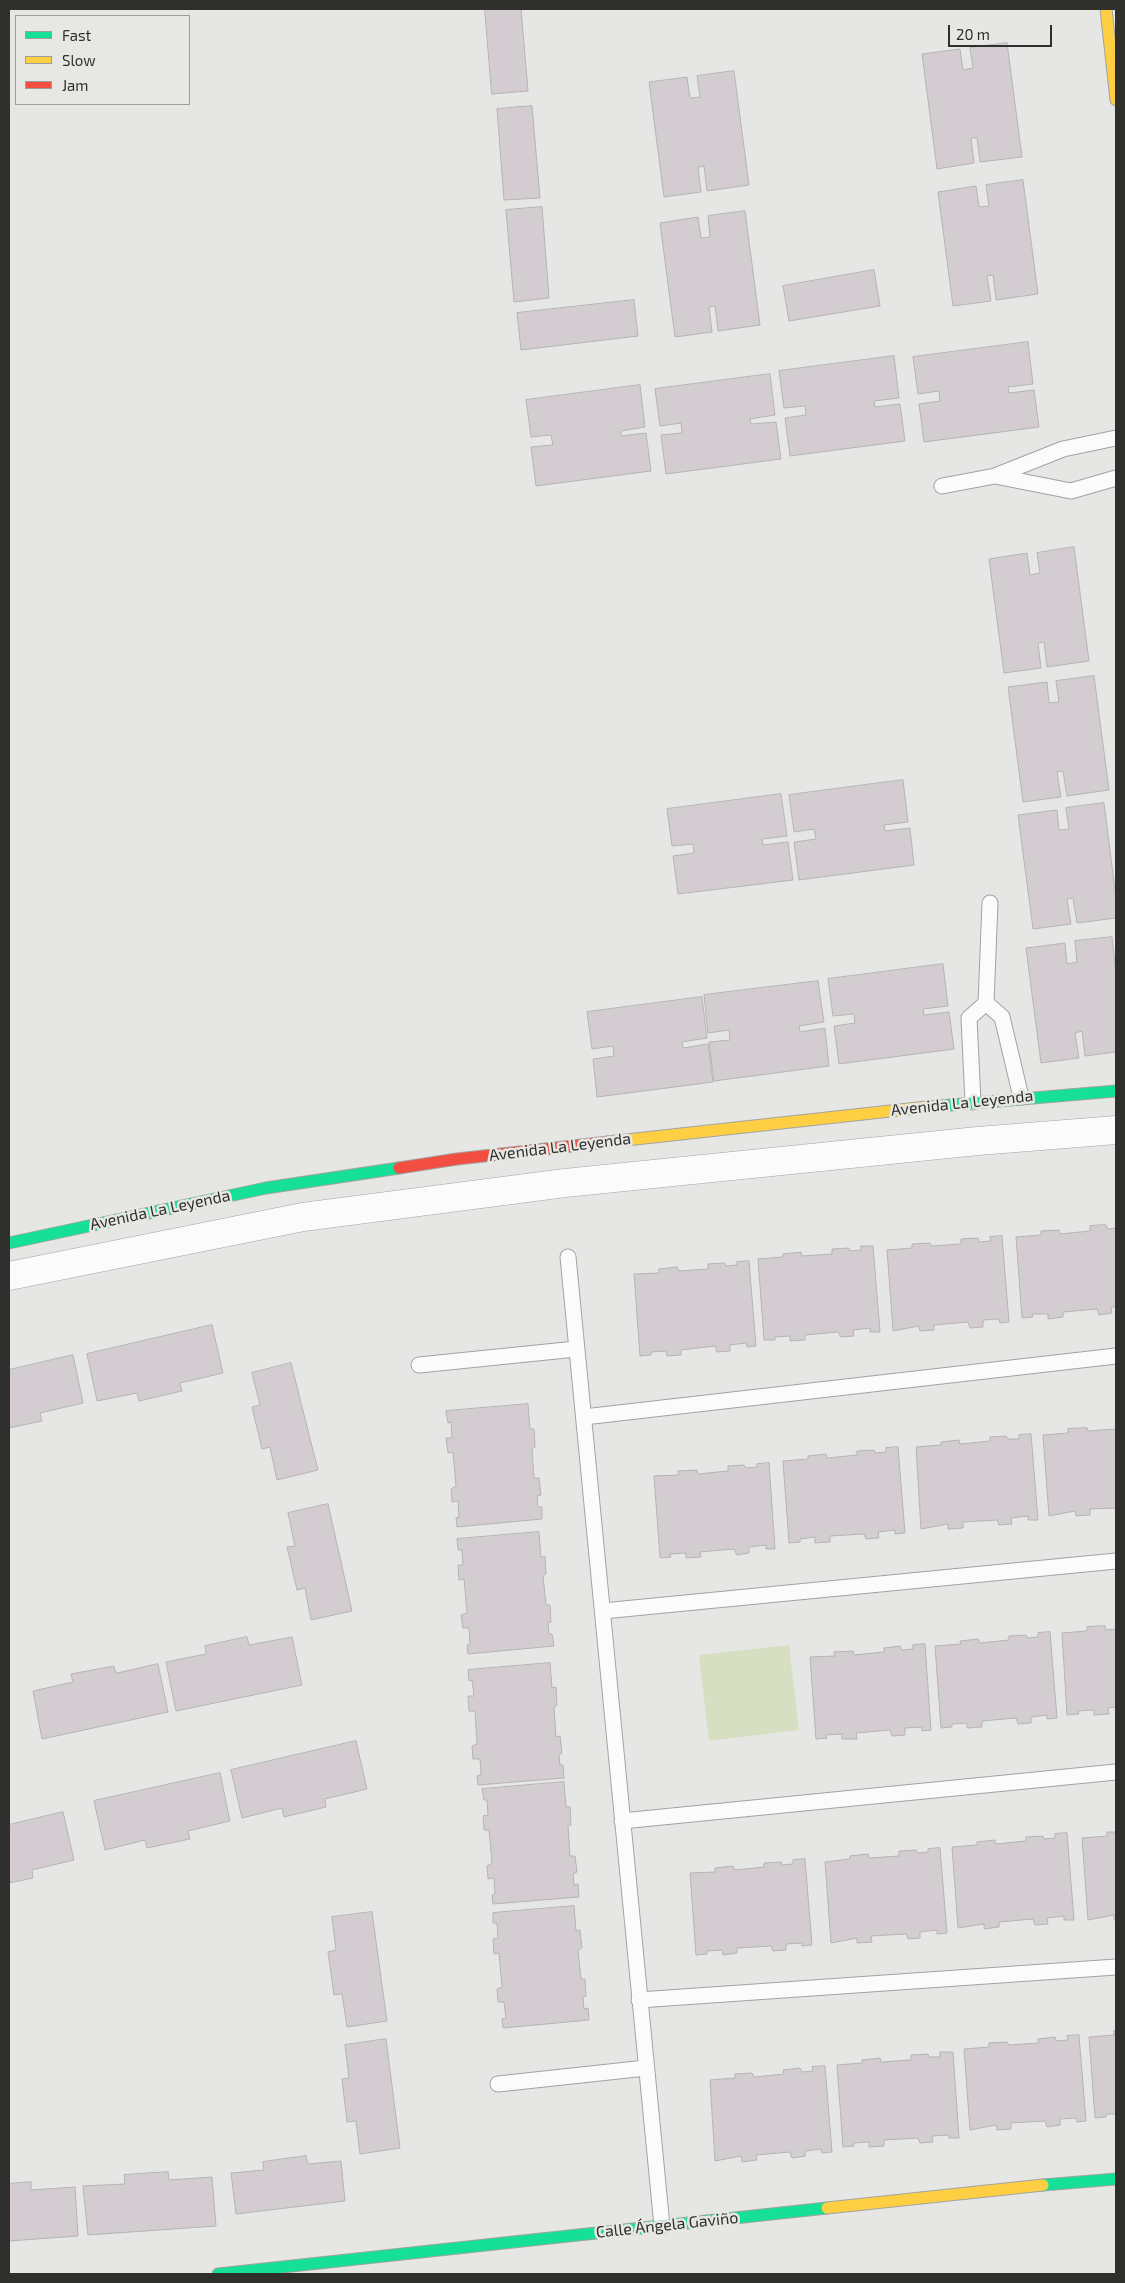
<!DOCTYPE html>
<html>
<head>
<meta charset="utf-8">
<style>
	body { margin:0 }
	#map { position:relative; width:1125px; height:2283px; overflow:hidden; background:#e6e7e5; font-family:"Exo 2",sans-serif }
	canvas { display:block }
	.frame { position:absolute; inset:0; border:10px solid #2f2f2e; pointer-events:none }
	.legend { position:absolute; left:15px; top:15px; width:175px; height:90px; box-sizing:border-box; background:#e7e8e4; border:1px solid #9d9e9b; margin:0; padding:6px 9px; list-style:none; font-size:15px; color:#2f2f2e }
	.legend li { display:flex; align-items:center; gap:10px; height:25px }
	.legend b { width:25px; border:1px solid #9d9e9b }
	.scale { position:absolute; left:948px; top:25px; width:104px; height:22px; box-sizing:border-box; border:2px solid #2f2f2e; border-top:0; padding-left:6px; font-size:15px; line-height:18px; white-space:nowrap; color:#2f2f2e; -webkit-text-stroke:4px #e7e8e4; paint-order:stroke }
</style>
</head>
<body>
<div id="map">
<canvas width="1125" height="2283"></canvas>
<div class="frame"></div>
<ul class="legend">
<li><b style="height:6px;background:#16e098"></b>Fast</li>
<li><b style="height:6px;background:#ffcf43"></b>Slow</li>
<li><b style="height:6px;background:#f24e42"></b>Jam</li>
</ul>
<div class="scale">20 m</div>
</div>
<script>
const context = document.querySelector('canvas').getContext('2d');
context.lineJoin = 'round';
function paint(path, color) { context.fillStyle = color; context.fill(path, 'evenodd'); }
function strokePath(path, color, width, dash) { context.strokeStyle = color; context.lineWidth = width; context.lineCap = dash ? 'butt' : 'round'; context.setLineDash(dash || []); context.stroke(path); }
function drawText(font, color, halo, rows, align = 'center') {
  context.font = font + ' "Exo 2",sans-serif'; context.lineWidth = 5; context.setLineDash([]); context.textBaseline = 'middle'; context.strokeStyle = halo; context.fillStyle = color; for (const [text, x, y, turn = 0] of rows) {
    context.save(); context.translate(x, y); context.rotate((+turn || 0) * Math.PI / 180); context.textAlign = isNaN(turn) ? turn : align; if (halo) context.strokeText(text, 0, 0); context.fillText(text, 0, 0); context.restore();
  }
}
paint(new Path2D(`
	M789 1645 799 1730 709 1741 699 1655Z`), '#d6dfc2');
const building = new Path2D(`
	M485 9H521L528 91 492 94Z
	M1007 43 1022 157 980 162 977 138H971L974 163 937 169 922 54 960 49 963 70 973 68 970 48Z
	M734 71 749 185 707 191 704 166 698 167 701 192 664 197 649 82 687 77 690 98 700 97 697 76Z
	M532 106 540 198 504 200 497 109Z
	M1023 180 1038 294 996 300 993 275 987 276 991 301 953 306 938 192 976 186 979 207 989 206 986 185Z
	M542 207 549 298 514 302 506 210Z
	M745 211 760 325 718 331 715 306 709 307 712 332 675 337 660 223 698 217 701 238 710 237 708 216Z
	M874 270 880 306 789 321 783 286Z
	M634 300 638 336 521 350 517 313Z
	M1028 342 1033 384 1008 387 1009 393 1034 390 1039 427 924 442 919 404 940 401 939 391 918 394 913 357Z
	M894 356 899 398 874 401 875 407 900 404 905 441 790 456 785 418 806 415 805 406 784 408 779 371Z
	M770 374 775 415 750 419 751 424 776 422 781 459 666 474 661 435 682 433 681 423 660 426 655 389Z
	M640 385 645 427 621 431V436L646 433 651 471 536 486 531 447 553 445 551 435 531 437 526 400Z
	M1074 547 1089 661 1047 667 1044 642 1038 643 1041 668 1004 673 989 559 1027 553 1030 575 1040 573 1037 553Z
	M1094 676 1109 790 1067 796 1063 771 1057 772 1061 797 1023 802 1008 687 1047 682 1049 703 1059 702 1056 681Z
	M903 780 908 822 884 825 885 831 910 828 914 865 799 880 794 842 816 839 814 829 794 832 789 795Z
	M781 794 787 836 762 839 763 845 788 842 793 880 678 894 673 856 694 853 693 844 672 846 667 809Z
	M1104 803 1116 898V918L1077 923 1073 898 1067 899 1071 924 1033 929 1018 815 1057 810 1059 830 1069 829 1066 808Z
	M1112 937 1116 972V1052L1085 1056 1082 1031 1075 1033 1079 1058 1041 1063 1026 948 1065 943 1067 964 1077 962 1075 941Z
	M943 964 948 1006 923 1009 924 1015 949 1012 954 1049 839 1064 834 1026 855 1023 854 1014 833 1016 828 979Z
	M818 981 824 1022 799 1026 800 1032 825 1028 829 1066 714 1081 709 1042 730 1040 729 1030 708 1033 704 995Z
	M702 997 707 1038 682 1042 683 1048 708 1044 713 1082 597 1097 593 1059 614 1056 613 1046 592 1049 587 1012Z
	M1106 1225 1108 1229 1116 1228V1307H1111L1112 1313 1099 1315 1097 1309 1063 1312V1317L1048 1319V1314H1032L1033 1317 1022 1318 1016 1237 1041 1235V1231L1059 1230 1060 1234 1090 1231V1226Z
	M1002 1236 1009 1322 1000 1323 999 1319 983 1320V1327L970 1328 968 1322 934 1325V1330L920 1331 919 1326 893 1331 887 1250 912 1248V1244L930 1243 931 1246 961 1244V1239L978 1238 979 1242 991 1241 990 1237Z
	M861 1246H873L880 1332H870V1328L853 1330 854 1336 841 1337 838 1332 805 1335V1340L790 1341V1336L775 1337V1340H764L758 1259 783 1257V1254L801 1252 802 1256 832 1254V1249L849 1248 850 1251 861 1250Z
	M749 1261 756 1346 747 1347 746 1343 730 1345V1351L717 1352 715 1346 681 1350V1355L667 1356 666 1351 651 1352V1355L640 1356 634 1274 659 1273V1269L677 1267 679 1271 708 1269V1264L725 1263 726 1266 737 1265V1262Z
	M212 1325 223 1373 180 1383 182 1391 139 1401 137 1393 97 1401 87 1354Z
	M73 1355 83 1403 40 1413 42 1421 9 1428V1370Z
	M291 1363 318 1470 277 1480 270 1447 262 1449 252 1407 260 1405 252 1373Z
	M528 1404 530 1429H534L535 1447 532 1449 534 1478H539L541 1495 537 1496 538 1507H542V1519L457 1527 456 1518 459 1517 458 1501 452 1502 451 1489 456 1486 453 1452 448 1453 446 1438H452L451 1422 448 1423 446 1411Z
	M1087 1428 1088 1431 1116 1429V1508L1090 1509V1515L1076 1516 1075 1511 1049 1516 1043 1435 1068 1433V1429Z
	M1031 1434 1038 1520H1028V1516L1011 1518 1012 1524 999 1525 997 1520 963 1522V1528L948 1529V1524L921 1529 916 1447 941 1445V1442L959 1440 960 1444 990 1441V1437L1006 1436 1008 1439H1019V1435Z
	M898 1447 905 1533 895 1534V1530L878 1532 879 1538 866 1539 864 1534 830 1536V1542L815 1543V1537L800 1539V1542L789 1543 783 1461 808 1459V1456L826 1454 827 1458 857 1455V1451L874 1450 875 1453 886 1452V1448Z
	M769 1463 775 1549H766V1545L749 1547V1553L737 1555 734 1549 700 1552 701 1557 686 1558V1553L670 1554 671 1557 660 1558 654 1476 679 1475 678 1471 697 1470 698 1474 728 1471V1466L744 1465 746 1468 757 1467V1464Z
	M328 1504 352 1611 311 1620 305 1588 297 1590 287 1547 295 1546 288 1513Z
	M539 1532 541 1557 545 1556 546 1574 543 1576 546 1605H550L551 1622 548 1623 549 1634H552L554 1646 468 1654 467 1645 470 1644 469 1628H463L461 1615 467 1613 464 1579 459 1580 458 1565H463L462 1550H458L457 1539Z
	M1105 1626 1106 1630 1116 1629V1707L1108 1708 1109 1714 1094 1715V1710L1078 1711 1079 1714 1067 1715 1062 1633 1087 1631V1627Z
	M1050 1632 1057 1718 1047 1719V1715L1031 1717V1723L1018 1724 1016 1718 982 1721V1727L967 1728V1723L952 1724V1727L941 1728 935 1646 961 1644 960 1641 978 1639 980 1643 1009 1640V1636L1026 1635 1027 1638 1038 1637V1633Z
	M247 1637 249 1645 292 1637 302 1685 176 1711 166 1662 206 1654 205 1646Z
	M925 1644 931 1730 922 1731V1727L905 1728V1735L892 1736 890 1730 856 1733 857 1739H842V1734L826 1735 827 1738 816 1739 810 1657 835 1656 834 1652 853 1651 854 1655 884 1652V1648L900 1646 902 1650 913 1649V1645Z
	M550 1663 552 1688 556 1687 557 1705 554 1707 556 1737 560 1736 562 1753 559 1755 560 1765H563L564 1778 478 1785 477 1776 481 1775 480 1759H473L472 1746 477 1744 475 1711H469L468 1696H474L472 1680 469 1681 468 1670Z
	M158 1664 168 1712 42 1739 33 1691 73 1682 71 1674 114 1666 116 1673Z
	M356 1741 367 1789 325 1799 326 1807 284 1817 282 1808 242 1818 231 1770Z
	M220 1773 230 1821 188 1831 190 1839 147 1848 145 1840 105 1850 94 1801Z
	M564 1782 566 1807H570L571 1825 568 1826 570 1856H575L577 1872 573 1874 574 1885 578 1884 579 1897 493 1904 492 1895 495 1894 494 1878 488 1879 487 1866 492 1863 489 1830H484L483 1816 488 1815 487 1800H484L482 1789Z
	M63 1812 74 1860 32 1870 33 1878 9 1883V1825Z
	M1107 1832H1116V1920H1114V1915L1088 1920 1082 1838 1107 1836Z
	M1067 1833 1074 1920H1064V1916L1047 1918 1048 1924 1035 1925 1033 1919 999 1922V1927L984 1929V1924L958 1928 952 1847 977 1845V1842L995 1840 996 1844 1026 1841V1837L1043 1836 1044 1839 1055 1838V1834Z
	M940 1848 947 1933 937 1934V1930L920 1932V1938L908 1939 906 1934 871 1936 872 1942 857 1943V1938L831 1943 825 1862 850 1859V1856L868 1854 869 1858 899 1856V1851L916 1850 917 1853 928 1852V1849Z
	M805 1859 812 1945 802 1946V1943L786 1944V1950L773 1951 771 1946 737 1948V1953L723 1955 722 1950 707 1951V1954L696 1955 690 1873 715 1872V1868L733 1866 735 1870 764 1867V1863L781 1862 782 1865 793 1864V1860Z
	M574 1906 576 1931 580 1930 582 1948 578 1950 581 1979H585L586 1996 583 1997 584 2009 588 2008 589 2020 503 2028 502 2019 506 2018 504 2002H498L497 1989 502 1987 499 1953 494 1954 493 1939 498 1938 497 1923H493V1913Z
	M372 1912 387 2021 347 2027 342 1994 334 1995 328 1952 336 1950 332 1917Z
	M1114 2031H1116V2114H1106V2117L1095 2118 1089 2037 1114 2035Z
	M1079 2035 1086 2121 1077 2122 1076 2118 1060 2119V2125L1047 2127 1045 2121 1011 2123V2129L997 2130 996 2125 970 2130 964 2049 989 2047V2043L1007 2042 1009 2045 1039 2043 1038 2039 1055 2037 1056 2041 1068 2040 1067 2036Z
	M386 2039 400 2148 360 2154 356 2121 347 2122 342 2079 349 2078 345 2045Z
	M940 2052H953L959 2138H949V2135L932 2136 933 2142 920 2143 918 2138 884 2140V2146L869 2147V2142L854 2143V2146L843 2147 837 2065 862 2063V2060L880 2058 881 2062 911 2060V2055L928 2054 929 2057H940Z
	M825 2066 832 2152 822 2153 821 2149 805 2151V2156L792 2158 790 2152 756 2155 757 2160 742 2162 741 2156 715 2161 710 2080 735 2078V2074L752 2073 754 2077 784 2074 783 2070 800 2068 802 2072 813 2071 812 2067Z
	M306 2156 308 2164 341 2161 345 2201 236 2214 231 2173 264 2170 263 2162Z
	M168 2172 169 2180 212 2177 216 2226 88 2235 83 2186 125 2184 124 2175Z
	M31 2182V2190L75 2187 78 2236 9 2241V2184Z`);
paint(building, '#d3ccd1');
strokePath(building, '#b4b4b4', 1);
const lane = new Path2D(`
	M995 476 1071 491 1116 478
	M942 486 995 476 1063 449 1116 438
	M986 1003 990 903
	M973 1102 969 1018 986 1003 1002 1017 1021 1097
	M568 1257 662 2226
	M419 1365 576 1349
	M584 1417 1116 1356
	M603 1611 1116 1561
	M622 1821 1116 1772
	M639 2000 1116 1967
	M498 2084 646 2068`);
const street = new Path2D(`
	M9 1276 303 1217 565 1183 978 1141 1116 1130`);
const fast = new Path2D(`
	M927 1107 1116 1091
	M9 1243 266 1188 399 1168
	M1043 2185 1116 2179
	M218 2274 827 2208`);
const slow = new Path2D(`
	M1106 9 1116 100
	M608 1142 927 1107
	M827 2208 1043 2185`);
const jam = new Path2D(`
	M399 1168 457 1159 608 1142`);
strokePath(lane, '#a2a3a1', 17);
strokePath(street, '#a2a3a1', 29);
strokePath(fast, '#a2a3a1', 13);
strokePath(slow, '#a2a3a1', 13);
strokePath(jam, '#a2a3a1', 13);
strokePath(lane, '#fbfbfb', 15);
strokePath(street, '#fbfbfb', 28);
strokePath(fast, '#16e098', 11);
strokePath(slow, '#ffcf43', 11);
strokePath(jam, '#f24e42', 11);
drawText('16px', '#2f2f2e', '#e7e8e4', [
	["Avenida La Leyenda",962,1103,-6],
	["Avenida La Leyenda",560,1147,-7],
	["Avenida La Leyenda",160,1210,-12],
	["Calle Ángela Gaviño",667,2225,-6]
]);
</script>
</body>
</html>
